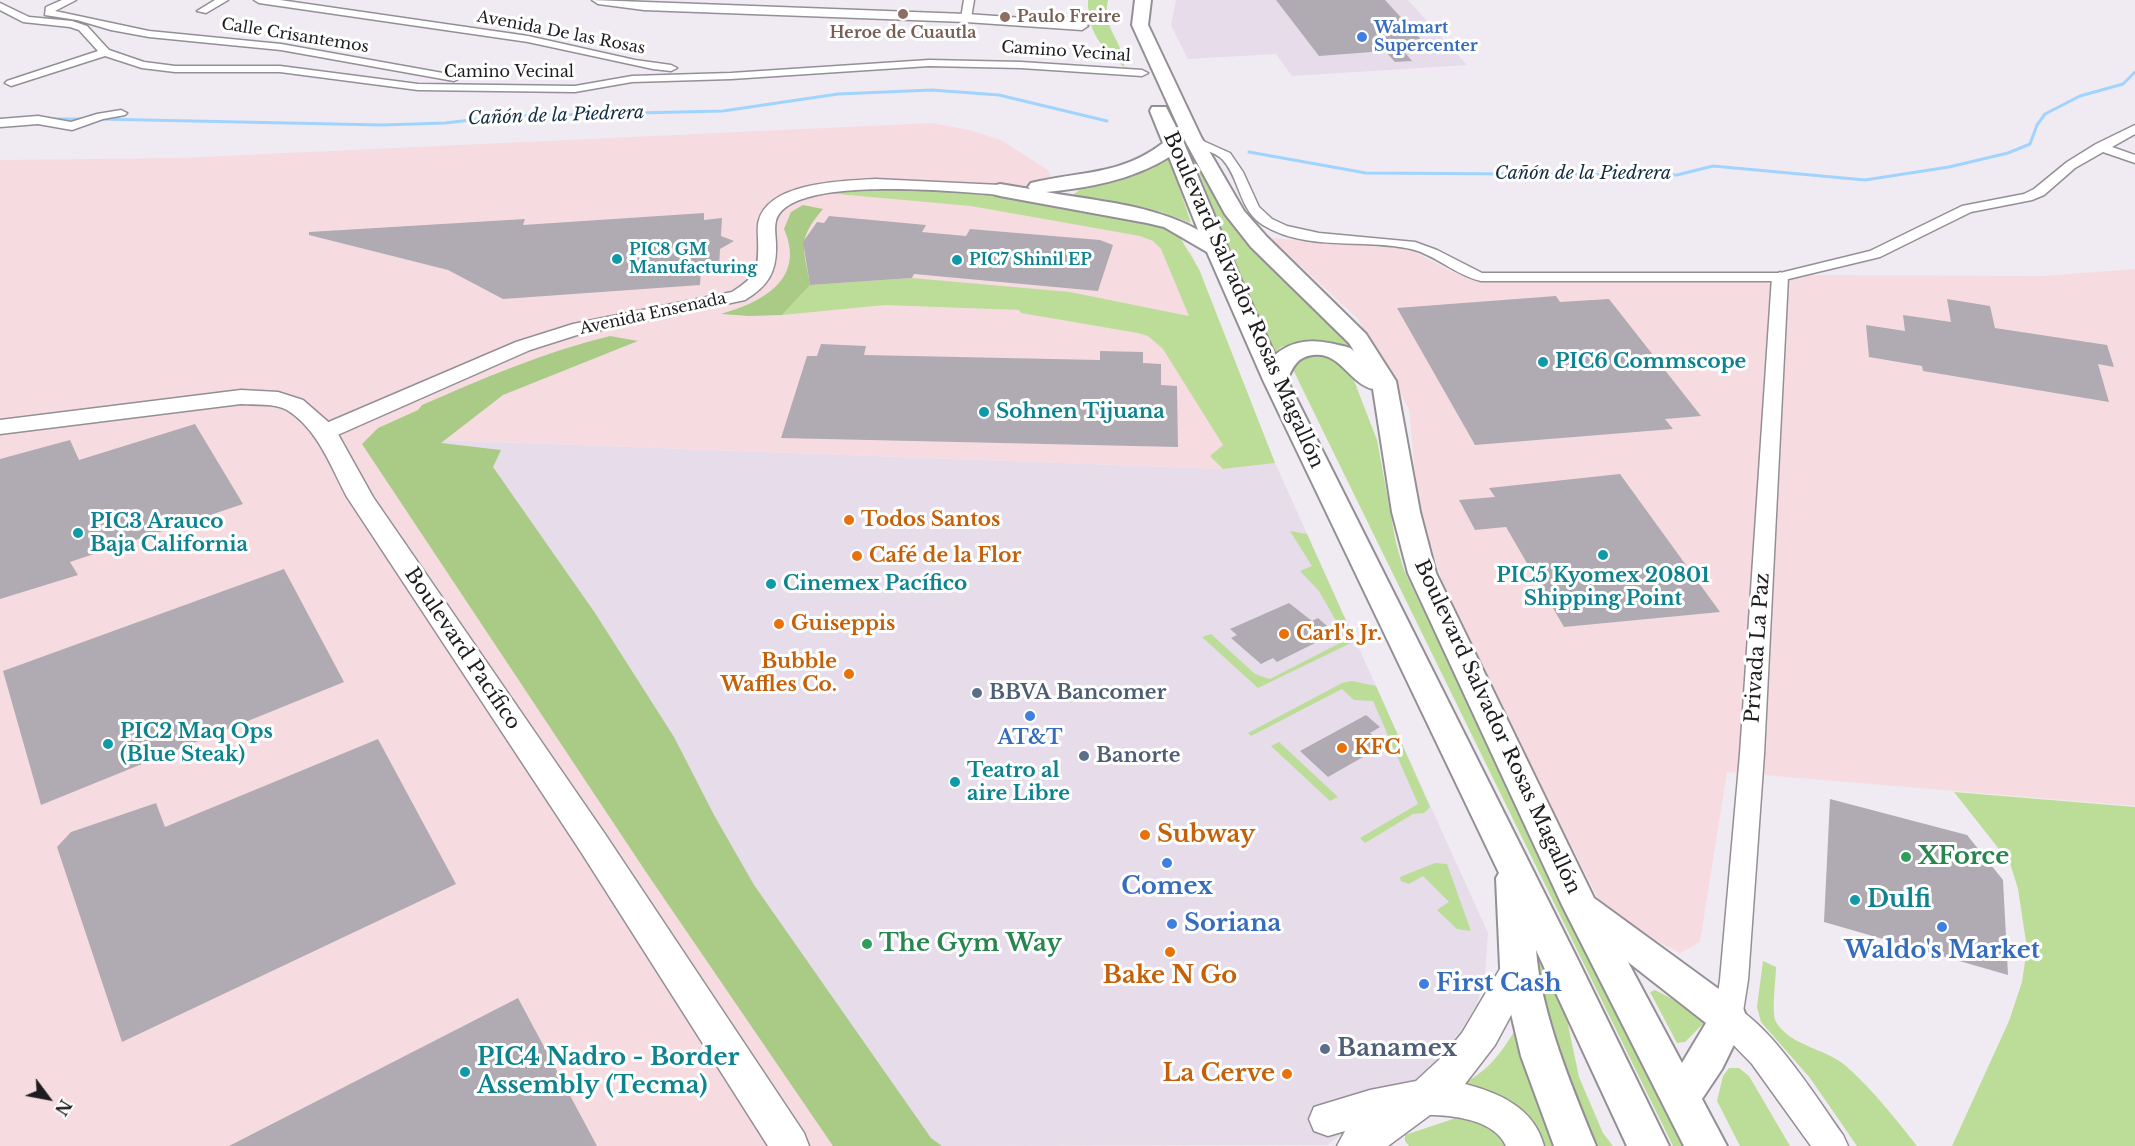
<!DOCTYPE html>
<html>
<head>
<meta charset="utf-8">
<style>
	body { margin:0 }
	#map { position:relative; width:2135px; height:1146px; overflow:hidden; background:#f0ebf2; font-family:"Libre Baskerville",serif }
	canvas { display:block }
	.north { position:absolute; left:18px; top:1068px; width:60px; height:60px; -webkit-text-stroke:4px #fff; paint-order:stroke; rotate:122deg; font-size:16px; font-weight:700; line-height:24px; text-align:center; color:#1d1c1e }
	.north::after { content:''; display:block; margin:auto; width:21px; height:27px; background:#1d1c1e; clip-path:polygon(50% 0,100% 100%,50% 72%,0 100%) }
</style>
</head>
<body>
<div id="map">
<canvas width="2135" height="1146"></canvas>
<div class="north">N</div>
</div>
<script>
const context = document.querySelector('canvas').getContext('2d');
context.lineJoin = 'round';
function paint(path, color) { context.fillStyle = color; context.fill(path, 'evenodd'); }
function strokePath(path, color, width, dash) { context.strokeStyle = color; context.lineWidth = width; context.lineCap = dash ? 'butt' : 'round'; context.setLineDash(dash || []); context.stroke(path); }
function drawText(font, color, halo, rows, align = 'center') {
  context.font = font + ' "Libre Baskerville",serif'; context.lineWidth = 6; context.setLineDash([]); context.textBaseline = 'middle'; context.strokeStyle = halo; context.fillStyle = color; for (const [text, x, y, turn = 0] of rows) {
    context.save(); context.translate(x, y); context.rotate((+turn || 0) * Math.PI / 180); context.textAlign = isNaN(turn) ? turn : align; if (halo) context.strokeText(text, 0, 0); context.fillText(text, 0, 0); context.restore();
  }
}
paint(new Path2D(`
	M1176 0H1408L1467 65 1292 76 1276 54 1188 59 1171 25Z
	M416 439 1223 469 1275 463 1488 933 1485 976 1477 1003 1453 1046 1418 1080 1327 1145 942 1146 931 1138Z`), '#e6dcea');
paint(new Path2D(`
	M932 123 969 130 1001 140 1048 170 1065 208 1191 252 1275 463 1223 469 417 439 920 1146H0V160L179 158Z
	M1270 238 1409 249 1453 272 1485 281 1541 278 1745 282 1801 275 2042 276 2135 269V806L1727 772 1700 942 1680 953 1607 916 1450 606 1418 505 1409 409 1357 318Z`), '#f6dce1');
paint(new Path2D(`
	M1088 0H1108C1101 29 1125 42 1124 67 1101 47 1087 32 1088 0Z
	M1186 140 1208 178 1221 210 1237 232 1345 338 1363 366 1294 344 1281 347 1274 354 1253 309Z
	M1167 159H1170L1191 223 1159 211 1075 197 1074 194 1081 189Z
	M880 188 984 192 1157 223 1178 234 1199 269 1275 463 1223 469 1210 456 1223 445 1163 349 1148 336 1138 333 1021 313 1019 310 885 305 782 315 810 285 912 278 1070 292 1189 316 1161 249 1153 241 1140 236 971 206 826 193Z
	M1320 353 1331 355 1348 366 1355 383 1377 440 1396 543 1404 570 1536 845 1690 1146H1673L1301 386 1292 367 1297 359Z
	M1290 531 1307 534 1355 641 1258 688 1202 637 1211 634 1255 674 1270 679 1342 642 1343 633 1319 591 1300 571 1312 566Z
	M1352 681 1376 686 1430 807 1424 813 1413 814 1365 843 1360 838 1418 804 1373 701 1354 700 1342 689 1251 736 1248 733 1342 683Z
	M1279 742 1338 797 1330 801 1271 746Z
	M1954 792 2135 807V1146H1952L2009 1021 2022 982 2027 948 2018 889 2010 863Z
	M1435 863 1447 864 1471 931 1457 929 1437 910 1449 902 1423 876 1409 884 1401 881 1400 877Z
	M1529 938 1566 1015 1579 1077 1603 1133 1613 1146H1588L1561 1076Z
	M1763 961 1776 967C1776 979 1771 1013 1776 1022 1790 1046 1827 1049 1846 1066 1872 1089 1895 1118 1917 1146H1857L1810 1078 1761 1022 1757 1007Z
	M1655 990 1709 1018 1685 1042 1677 1043 1650 992Z
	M1514 1032 1548 1135 1553 1146H1539L1458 1087C1487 1071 1497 1059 1514 1032Z
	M1729 1068H1739L1749 1076 1790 1146H1740L1717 1101 1723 1076Z
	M1465 1115 1501 1134 1508 1146H1409L1405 1141V1135Z`), '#bcdd98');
paint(new Path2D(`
	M803 205 823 209C796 241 804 246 810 285L782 315 749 316 721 314C763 302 806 279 784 229L791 212Z
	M610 336 638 341 503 395 441 443 501 450 493 467 595 613 674 737 714 815 754 885 931 1138 942 1146H833L646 872 362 444 378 428 418 410 422 405C484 378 544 352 610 336Z`), '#aacb86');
strokePath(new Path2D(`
	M47 119H88
	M98 119 382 125 445 123 506 116 723 111 838 94 932 90 999 95 1107 121
	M1249 152 1366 173 1677 175 1713 166 1865 180 1949 167 2008 153 2030 144 2037 125 2045 114 2080 96 2123 84 2135 72`), '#a0d4fe', 3);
paint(new Path2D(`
	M1276 0H1385L1428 47 1402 49 1412 61 1395 62 1385 51 1319 56Z
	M704 213V220L722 218 721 236 734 241 720 249 719 269 701 270 700 285 503 299 448 270 309 235V232L525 219 523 225Z
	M829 216 926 225 922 232 966 236 970 229 1100 240 1113 245 1098 291 914 274 912 278 810 285 803 242 817 222 824 223Z
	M1556 296 1560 302 1609 299 1701 416 1665 419 1673 429 1475 445 1397 308Z
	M1947 299 1990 306 1995 328 2107 345 2114 367 2098 364 2109 402 1923 371 1922 366 1869 357 1866 325 1905 331 1903 315 1951 322Z
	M821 344 866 346 864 355 1100 360V351L1143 352V363L1161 364V385L1177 386 1178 447 781 438 807 356H817Z
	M195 424 243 504 70 562 78 575 0 599V459L70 440 79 460Z
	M1620 474 1720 612 1564 627 1506 527 1475 530 1459 500 1495 497 1489 488Z
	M284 569 344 682 41 805 3 671Z
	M1289 603 1312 621 1318 618 1335 633 1277 662 1273 658 1261 664 1231 638 1237 635 1230 629Z
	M1366 715 1380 727 1370 733 1384 745 1328 777 1300 751Z
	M378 739 456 884 122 1042 57 847 71 832 156 803 165 827Z
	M1830 799 1967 835 2003 880 2008 975 1824 922Z
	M518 998 597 1146H229Z`), '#b0abb2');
const minor = new Path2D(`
	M62 0H76L55 11 149 31 281 44 454 75 460 78 454 81 281 50 149 37 111 30 77 20 45 15 46 7Z
	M215 0H228L206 13 197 11Z
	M254 0H280L528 36 635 60 671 65 677 68 671 71 653 69 528 42 259 3Z
	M964 0H974L971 18 966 21 961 18Z
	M0 3 29 17 72 21 87 26 109 50 144 62 175 66H280L418 84 575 86 632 76 731 73 929 60 1021 62 1142 70 1148 73 1142 76 1021 68 929 66 731 79 632 82 575 92 418 90 280 72H175L142 68 105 56 11 86 5 83 7 81 98 51 79 30 70 27 23 22 0 10Z
	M121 110 127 113 125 115 103 119 72 130 38 124 0 127V119L38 116 71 122 97 114Z
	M2135 125V134L2112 147 2135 155V163L2103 152 2075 168 2044 195 2032 200 1971 212 1880 257 1780 281H1481C1455 275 1436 255 1411 249 1363 238 1306 252 1263 225 1239 210 1240 179 1223 160 1214 150 1199 151 1191 143L1193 140H1201L1230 153 1243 172 1259 207 1272 219 1287 226 1319 233 1415 242 1437 250 1482 273H1780L1870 251 1962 206 2024 194 2034 189 2067 162 2096 144Z`);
const tertiary = new Path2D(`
	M592 0 966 14 1082 22 1088 26 1082 30 966 22 644 10 598 4Z
	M1780 272 1788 277 1764 754 1748 980 1742 1018 1738 1027 1728 1030 1718 1027 1714 1018 1720 980 1740 754 1772 277Z`);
const secondary = new Path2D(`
	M875 179 1000 185 1006 186 1008 190 1006 194 1000 195C961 192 788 174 776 221 774 228 776 237 776 244 777 272 768 286 745 300L577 335 530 350 333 437 325 438 317 437 314 432 317 427 516 342 573 324 732 292C758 276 759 267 758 238 758 233 757 226 759 220 770 182 843 181 875 179Z
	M1728 1004C1767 1018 1818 1100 1843 1135L1848 1146H1811L1752 1064 1717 1028 1712 1018 1717 1008Z`);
const primary = new Path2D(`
	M241 390 278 392 303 400 334 427 373 497 605 834 804 1133 809 1146H768L581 852 347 497C331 467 318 429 287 410 274 403 255 405 241 404L0 434V420Z
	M1519 952 1531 957 1537 967 1495 1045 1465 1084C1500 1093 1534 1108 1544 1146H1506C1495 1121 1458 1116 1434 1115H1430L1388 1146H1337L1345 1131 1328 1136 1314 1131 1309 1119 1314 1107 1370 1090 1416 1081 1443 1056 1462 1033 1507 957Z`);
const trunk = new Path2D(`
	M1135 0H1151L1148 25 1201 137 1244 211 1267 237 1366 334 1396 381 1420 512 1436 573 1594 898 1742 1006 1747 1018 1722 1069 1702 1099 1727 1146H1684L1562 905 1408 573 1392 512 1373 389C1350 384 1340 351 1313 355 1297 357 1293 367 1287 380L1576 956 1669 1146H1627L1536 950C1541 1014 1572 1087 1596 1146H1554L1521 1056 1500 967 1496 878 1499 873 1263 380 1207 252 1164 227 1147 223 1000 196 993 194 990 190 993 186 1000 184 1030 189 1028 187 1031 183C1079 171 1120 176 1163 143L1150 111 1152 107H1166L1184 143 1241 280 1275 355C1299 335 1323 341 1350 348L1354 351 1349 343 1251 247 1225 214 1183 137 1132 25ZM1169 157 1198 230C1153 205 1097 201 1046 192 1088 188 1132 180 1169 157ZM1628 962 1706 1023 1682 1063Z`);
strokePath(minor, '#948f96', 3);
strokePath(tertiary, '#948f96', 3);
strokePath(secondary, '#948f96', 3);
strokePath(primary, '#948f96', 3);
strokePath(trunk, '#948f96', 4);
paint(minor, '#fff');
paint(tertiary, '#fff');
paint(secondary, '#fff');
paint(primary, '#fff');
paint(trunk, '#fff');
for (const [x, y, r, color] of [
	[903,14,6,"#8d6e63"],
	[1005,17,6,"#8d6e63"],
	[1362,37,6,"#3f7fe0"],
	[617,259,6,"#0f9aa8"],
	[957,260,6,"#0f9aa8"],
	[1543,362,6,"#0f9aa8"],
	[984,412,6,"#0f9aa8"],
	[849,520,6,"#e8710a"],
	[78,533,6,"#0f9aa8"],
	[1603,555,6,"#0f9aa8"],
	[857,556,6,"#e8710a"],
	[771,584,6,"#0f9aa8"],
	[779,624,6,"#e8710a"],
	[1284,634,6,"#e8710a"],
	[849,674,6,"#e8710a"],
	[977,693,6,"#5c6f8a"],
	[1030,716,6,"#3f7fe0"],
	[108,744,6,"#0f9aa8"],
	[1342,748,6,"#e8710a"],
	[1084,756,6,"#5c6f8a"],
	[955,782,6,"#0f9aa8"],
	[1145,835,6,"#e8710a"],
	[1906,857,6,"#2e9e5b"],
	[1167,863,6,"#3f7fe0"],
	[1855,900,6,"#0f9aa8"],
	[1172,924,6,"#3f7fe0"],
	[1942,927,6,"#3f7fe0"],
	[867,944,6,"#2e9e5b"],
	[1170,952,6,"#e8710a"],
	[1424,984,6,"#3f7fe0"],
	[1325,1049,6,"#5c6f8a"],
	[465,1072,6,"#0f9aa8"],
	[1287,1074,6,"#e8710a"]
]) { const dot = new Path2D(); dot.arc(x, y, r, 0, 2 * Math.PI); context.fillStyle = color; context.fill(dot); strokePath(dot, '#fff', 2); }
drawText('bold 16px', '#785e54', '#fff', [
	["Paulo Freire",1017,17],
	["Heroe de Cuautla",903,33,"center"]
], 'left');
drawText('bold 16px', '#366cbe', '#fff', [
	["Walmart",1374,28],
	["Supercenter",1374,46]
], 'left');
drawText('16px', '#1d1c1e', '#fff', [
	["Avenida De las Rosas",561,33,11],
	["Calle Crisantemos",295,36,9],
	["Camino Vecinal",1066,52,4],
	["Camino Vecinal",509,72],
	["Avenida Ensenada",653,314,-12]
]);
drawText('bold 16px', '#0d838f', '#fff', [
	["PIC8 GM",629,250],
	["Manufacturing",629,268],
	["PIC7 Shinil EP",969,260]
], 'left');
drawText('italic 18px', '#102d42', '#fff', [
	["Cañón de la Piedrera",556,116,-2],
	["Cañón de la Piedrera",1583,174]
]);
drawText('20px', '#1d1c1e', '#fff', [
	["Boulevard Salvador Rosas Magallón",1243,300,66],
	["Privada La Paz",1758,648,-86],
	["Boulevard Pacífico",462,649,56],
	["Boulevard Salvador Rosas Magallón",1497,727,65]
]);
drawText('bold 20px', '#0d838f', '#fff', [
	["PIC6 Commscope",1555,362],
	["Sohnen Tijuana",996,412],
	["PIC3 Arauco",90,522],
	["Baja California",90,545],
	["PIC5 Kyomex 20801",1603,576,"center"],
	["Shipping Point",1603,599,"center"],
	["Cinemex Pacífico",783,584],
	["PIC2 Maq Ops",120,732],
	["(Blue Steak)",120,755],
	["Teatro al",967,771],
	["aire Libre",967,794]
], 'left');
drawText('bold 20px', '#c56008', '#fff', [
	["Todos Santos",861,520],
	["Café de la Flor",869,556],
	["Guiseppis",791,624],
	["Carl's Jr.",1296,634],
	["Bubble",837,662,"right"],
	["Waffles Co.",837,685,"right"],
	["KFC",1354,748]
], 'left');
drawText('bold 20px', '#4e5e75', '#fff', [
	["BBVA Bancomer",989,693],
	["Banorte",1096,756]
], 'left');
drawText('bold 20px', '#366cbe', '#fff', [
	["AT&T",1030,738]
]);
drawText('bold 24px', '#c56008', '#fff', [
	["Subway",1157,835],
	["Bake N Go",1170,976,"center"],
	["La Cerve",1275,1074,"right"]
], 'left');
drawText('bold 24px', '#27864d', '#fff', [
	["XForce",1918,857],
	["The Gym Way",879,944]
], 'left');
drawText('bold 24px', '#366cbe', '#fff', [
	["Comex",1167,887],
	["Soriana",1184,924,"left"],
	["Waldo's Market",1942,951],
	["First Cash",1436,984,"left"]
]);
drawText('bold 24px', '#0d838f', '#fff', [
	["Dulfi",1867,900],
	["PIC4 Nadro - Border",477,1058],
	["Assembly (Tecma)",477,1086]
], 'left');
drawText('bold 24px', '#4e5e75', '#fff', [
	["Banamex",1337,1049]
], 'left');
</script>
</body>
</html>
